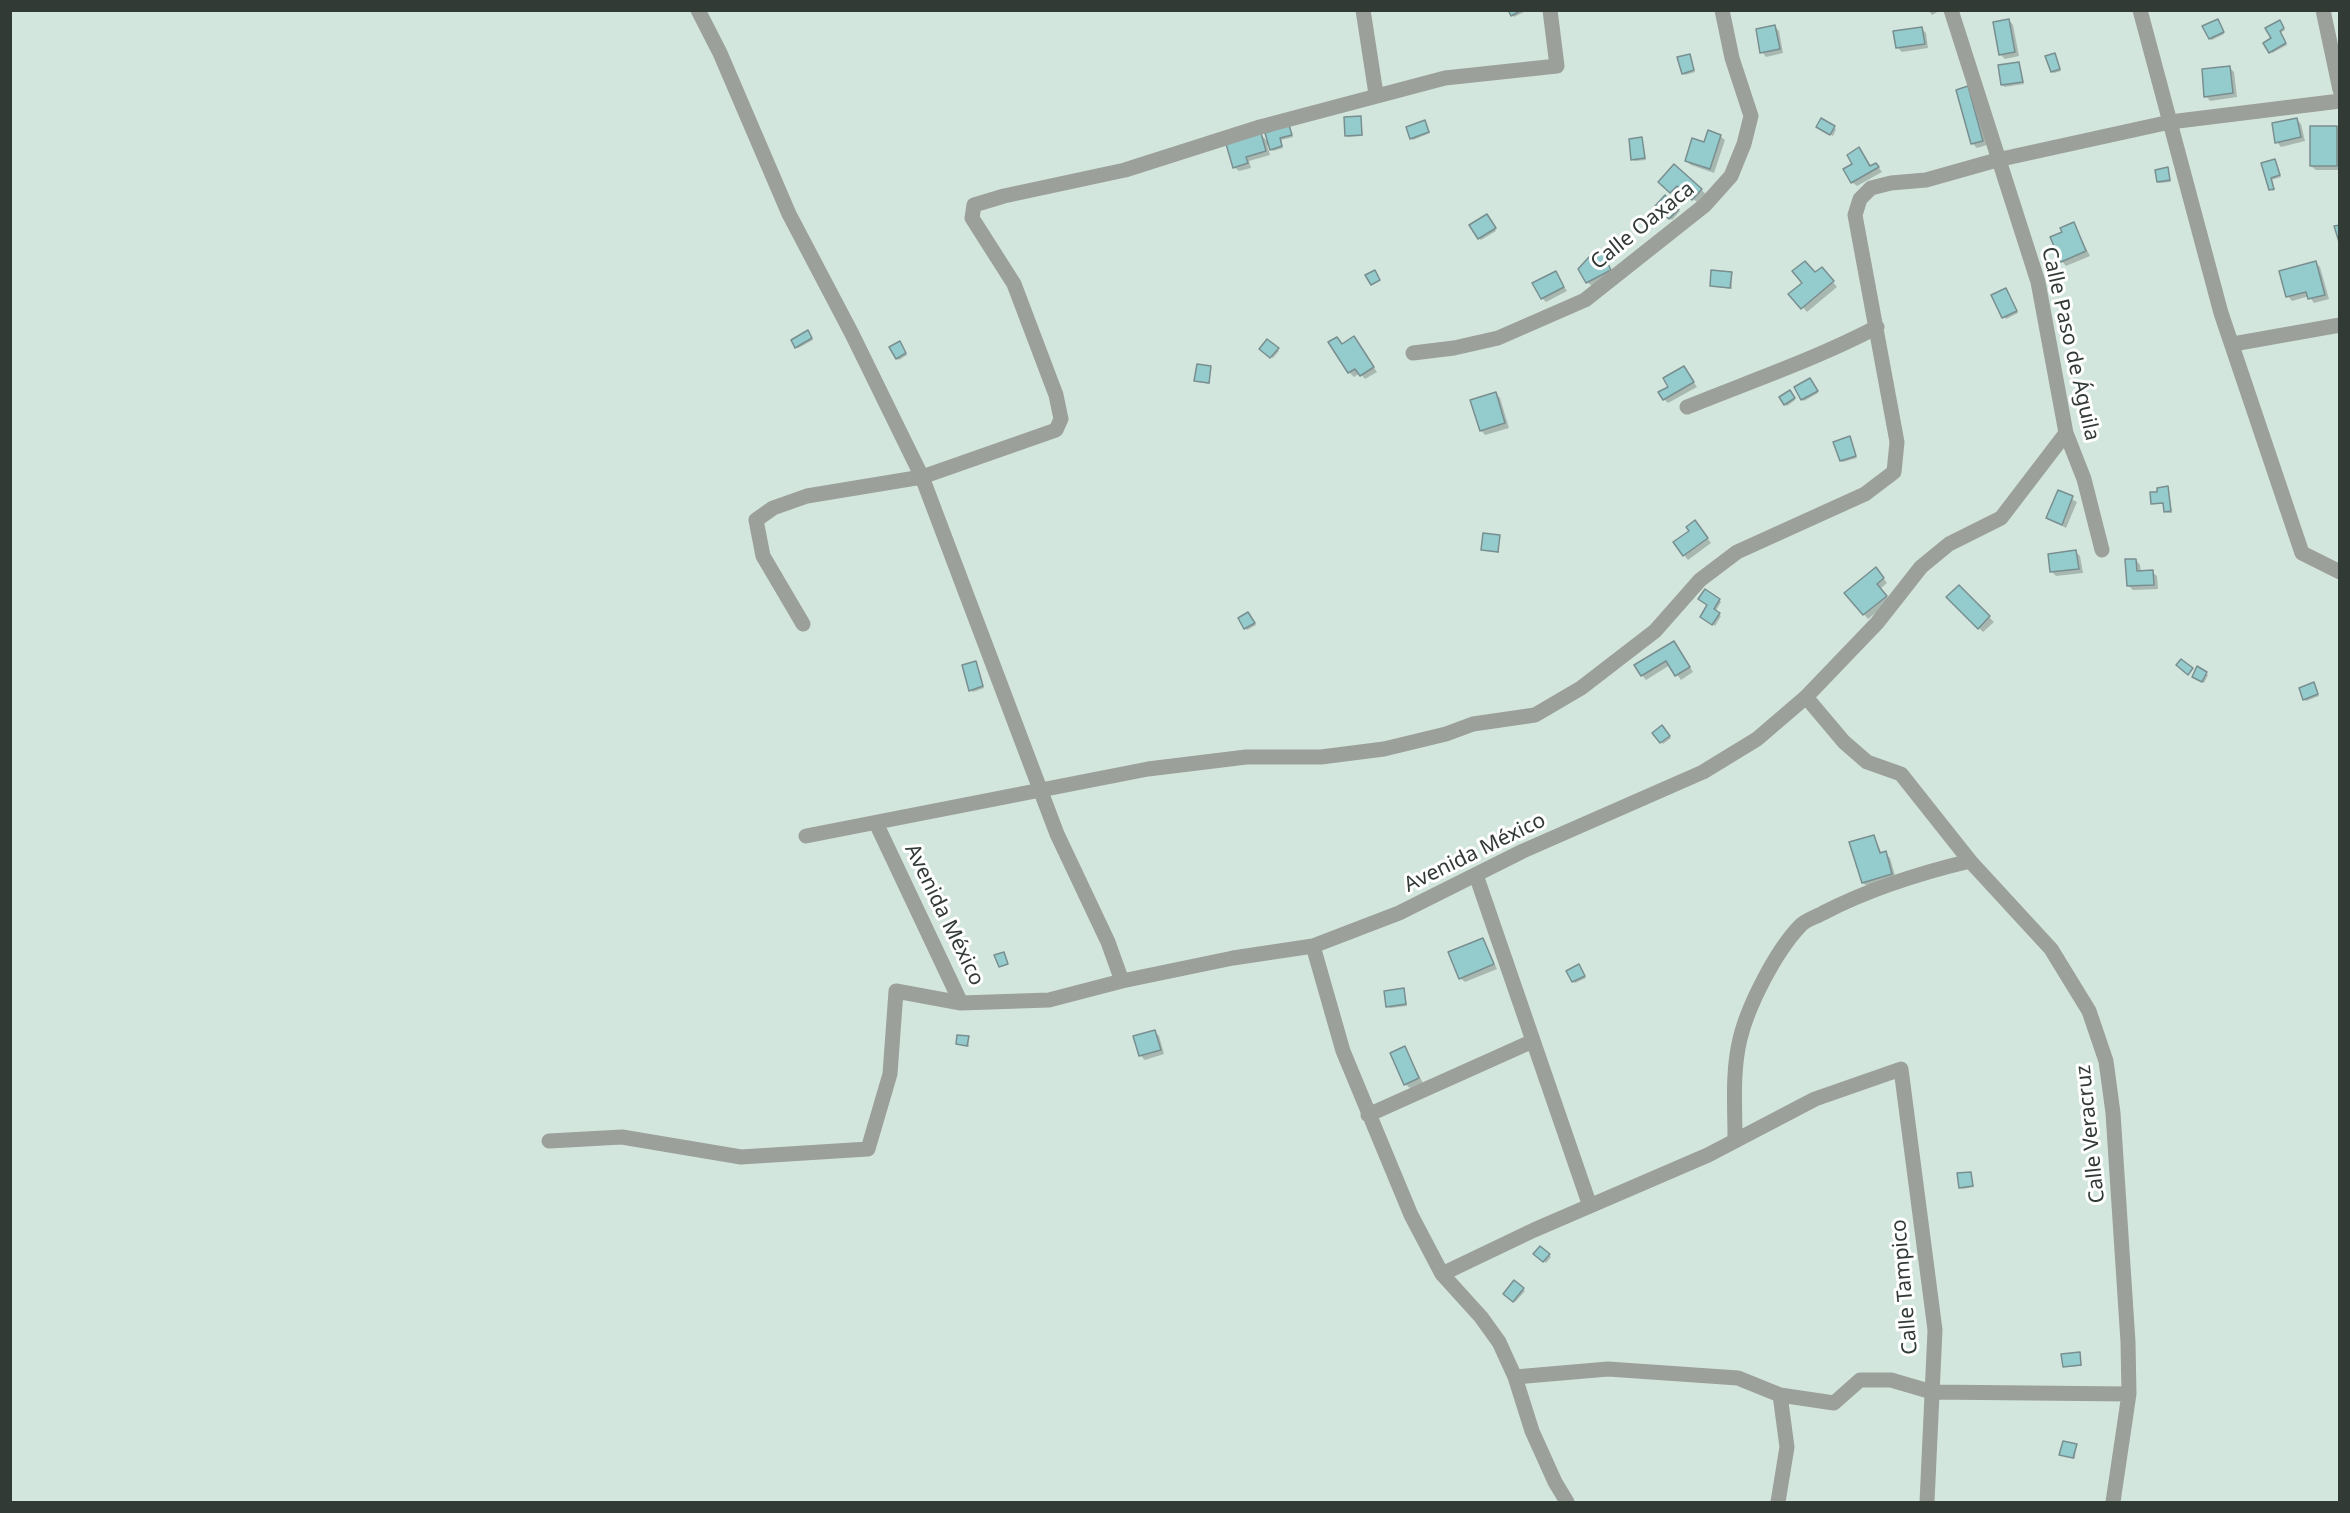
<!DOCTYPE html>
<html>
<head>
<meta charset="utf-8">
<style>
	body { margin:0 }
	#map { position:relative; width:2350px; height:1513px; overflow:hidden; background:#d3e6dd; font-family:"Noto Sans",sans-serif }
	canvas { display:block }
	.frame { position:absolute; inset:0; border:12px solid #323a36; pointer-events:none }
</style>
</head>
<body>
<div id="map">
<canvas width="2350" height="1513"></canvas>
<div class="frame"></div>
</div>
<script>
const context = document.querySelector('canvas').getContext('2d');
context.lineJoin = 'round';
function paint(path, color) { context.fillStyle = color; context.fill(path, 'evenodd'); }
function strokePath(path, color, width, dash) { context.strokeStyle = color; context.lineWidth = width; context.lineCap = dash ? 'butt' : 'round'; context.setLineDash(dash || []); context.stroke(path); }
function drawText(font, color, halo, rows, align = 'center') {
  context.font = font + ' "Noto Sans",sans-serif'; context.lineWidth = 6; context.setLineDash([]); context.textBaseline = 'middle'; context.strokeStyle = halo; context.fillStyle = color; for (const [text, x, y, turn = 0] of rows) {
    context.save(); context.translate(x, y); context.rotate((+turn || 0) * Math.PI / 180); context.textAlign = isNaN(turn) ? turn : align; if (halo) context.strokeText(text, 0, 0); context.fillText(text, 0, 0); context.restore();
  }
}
paint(new Path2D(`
	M1510 10H1524V12L1514 17Z
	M1928 10H1941L1932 15Z
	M2009 20 2013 25 2019 56 2005 59 2000 54Z
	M2219 23 2224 34 2212 40 2210 39Z
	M2281 23 2285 30 2280 33 2287 45 2272 53 2273 39Z
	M1775 27 1779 31 1783 53 1766 57 1762 52Z
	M1921 28 1926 33 1928 48 1902 52 1897 47Z
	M2055 54 2061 71 2054 73 2052 72Z
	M1689 56 1695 72 1685 75 1683 73Z
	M2019 64 2024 84 2004 87 2003 85Z
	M2230 68 2234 72 2237 97 2210 101 2206 96Z
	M1968 88 1987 145 1977 148 1972 143Z
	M1360 118 1363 136 1348 137 1346 135Z
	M1821 120 1836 129 1833 136 1820 128Z
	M2297 120 2301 124 2305 141 2281 147 2277 142Z
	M1426 124 1430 133 1413 140 1411 138Z
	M1289 127 1293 137 1281 140 1283 148 1273 151 1267 145 1270 155 1249 161 1251 168 1239 171 1234 167 1261 135 1269 143Z
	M2337 127 2340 130V170H2316L2311 166Z
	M1720 136 1725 140 1714 173 1691 165 1686 161 1705 144Z
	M1642 139 1646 160 1635 161 1633 159Z
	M1859 149 1871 167 1876 164 1882 172 1857 186 1852 182Z
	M2275 160 2281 177 2271 180 2275 190 2272 191 2263 164Z
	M1674 166 1706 194 1698 203 1682 189 1676 196 1660 182Z
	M2167 169 2171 182 2160 183 2158 182Z
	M1665 198 1680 211 1672 220 1657 206Z
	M1489 218 1496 231 1481 240 1479 238Z
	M2074 224 2090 256 2066 266 2062 261 2064 233Z
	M1602 254 1614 275 1592 286 1587 282 1595 261Z
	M2316 263 2320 267 2329 299 2314 303 2309 296 2292 301 2288 296Z
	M1555 273 1567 291 1546 302 1542 298Z
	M1731 273 1732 289 1711 286Z
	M1826 273 1837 287 1807 312 1791 294 1815 274Z
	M2007 292 2018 313 2006 319 2004 317Z
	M809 334 813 340 798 348 797 347Z
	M1354 338 1377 372 1365 379 1360 373 1354 377 1349 372 1330 343 1342 345Z
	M1268 341 1279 351 1273 358 1261 349Z
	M901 345 907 355 899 360 897 358Z
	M1210 367V384L1198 382 1196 381Z
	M1684 368 1697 387 1668 403 1664 399Z
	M1812 381 1818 393 1804 401 1802 399Z
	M1496 394 1500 398 1509 428 1485 435 1481 430Z
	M1792 394 1795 400 1787 406 1785 404Z
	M1850 438 1857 458 1843 462 1841 461Z
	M2168 488 2172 513H2167L2165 504 2153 503 2159 493Z
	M2059 492 2077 502 2066 528 2048 518Z
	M1699 527 1711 543 1688 560 1684 555Z
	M1499 536V553L1483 549Z
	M2076 552 2080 556 2083 573 2056 576 2052 572Z
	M2136 560 2140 565 2141 572H2152L2157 576 2158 589 2133 590 2128 585Z
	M1880 574 1887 583 1880 589 1890 601 1868 619 1846 593Z
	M1959 587 1994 622 1983 632 1948 597Z
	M1719 600 1721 602 1715 612 1721 616 1715 626 1703 619Z
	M1250 616 1256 625 1247 630 1240 619Z
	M1678 647 1693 672 1681 680 1670 665 1646 680 1642 675Z
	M975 663 984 688 973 692 971 690Z
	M2206 673 2208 675 2204 683 2196 678Z
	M2315 686 2319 696 2306 701 2304 699Z
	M1662 727 1671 738 1663 744 1654 733Z
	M1874 836 1882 854 1885 853 1890 858 1896 879 1868 887 1863 883Z
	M1483 939 1497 969 1465 982 1460 978Z
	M1580 968 1586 978 1575 983 1573 981Z
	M1404 990 1407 1006 1390 1008 1388 1006Z
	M1155 1032 1159 1036 1164 1054 1145 1060 1140 1055Z
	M968 1038 969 1047 958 1044Z
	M1405 1048 1423 1083 1410 1088 1405 1084Z
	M1970 1173 1974 1187 1962 1189 1960 1187Z
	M1541 1248 1551 1257 1546 1263 1535 1254Z
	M1514 1282 1525 1291 1515 1302 1505 1294Z
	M2079 1354 2082 1366 2064 1367Z
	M2076 1445 2075 1459 2061 1454Z`), '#0003');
const building = new Path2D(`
	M1508 10H1522L1511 16Z
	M2009 19 2015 52 1999 55 1993 22Z
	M2218 19 2224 32 2209 39 2202 26Z
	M2280 20 2284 28 2280 31 2286 43 2269 53 2263 43 2271 38 2265 28Z
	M1775 25 1780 49 1760 53 1756 29Z
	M1922 27 1925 44 1896 48 1893 31Z
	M2055 53 2060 69 2051 72 2045 56Z
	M1690 54 1694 70 1682 74 1677 57Z
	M2019 62 2023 82 2001 85 1998 65Z
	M2230 66 2233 93 2204 97 2202 69Z
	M1968 86 1983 141 1971 144 1956 90Z
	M1361 116 1362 135 1345 136 1344 117Z
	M1821 118 1835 126 1830 135 1816 127Z
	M2297 118 2301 137 2275 143 2272 123Z
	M1425 120 1429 132 1410 139 1406 127Z
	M1289 125 1292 135 1280 138 1282 146 1270 150 1265 133Z
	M2310 126H2337V166H2310Z
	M1708 130 1721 135 1710 169 1685 161 1692 138 1704 142Z
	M1261 133 1266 151 1246 157 1248 163 1233 168 1226 144Z
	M1642 137 1645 158 1631 160 1629 139Z
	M1859 147 1870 166 1876 163 1879 167 1851 183 1843 169 1852 164 1847 155Z
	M2275 159 2280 175 2271 178 2274 189 2269 190 2261 163Z
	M1674 164 1702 189 1692 200 1677 186 1670 193 1658 182Z
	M2168 167 2170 180 2157 182 2155 170Z
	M1665 195 1679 209 1669 219 1655 206Z
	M1487 214 1496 228 1478 239 1469 225Z
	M2074 222 2086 251 2061 262 2050 237 2062 232 2060 228Z
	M2340 225V245L2334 226Z
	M1602 252 1611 270 1586 283 1578 269 1589 257 1595 259Z
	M1805 261 1815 272 1822 267 1834 281 1801 309 1788 294 1802 283 1792 271Z
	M2316 261 2325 295 2308 299 2306 292 2286 297 2279 271Z
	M1375 270 1380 280 1371 285 1365 275Z
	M1711 270 1732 272 1730 288 1710 286Z
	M1556 271 1564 287 1541 299 1532 283Z
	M2006 288 2017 311 2002 318 1991 295Z
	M808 330 812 338 795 348 791 340Z
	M1354 336 1374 367 1360 376 1355 369 1348 373 1328 342 1337 337 1342 344Z
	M1267 339 1279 348 1270 358 1259 349Z
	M900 341 906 353 896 359 889 347Z
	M1197 364 1211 366 1209 383 1194 381Z
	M1684 366 1694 382 1663 400 1658 392 1668 387 1663 378Z
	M1810 378 1818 391 1801 400 1794 387Z
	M1790 390 1795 398 1784 405 1779 397Z
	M1496 392 1505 423 1480 431 1470 400Z
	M1850 436 1856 456 1840 461 1833 442Z
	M2168 486 2171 511 2164 512 2163 503 2151 504 2150 492H2157V488Z
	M2058 490 2073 496 2062 525 2046 518Z
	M1695 520 1708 538 1683 556 1673 542 1689 531 1686 527Z
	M1483 533 1500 535 1498 552 1481 550Z
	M2076 550 2079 569 2050 572 2048 554Z
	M2125 559H2136L2137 571 2153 570 2154 585 2127 586Z
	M1876 567 1884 578 1877 584 1887 596 1863 615 1844 593Z
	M1959 585 1990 616 1978 629 1946 597Z
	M1705 589 1720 599 1714 609 1720 613 1712 625 1700 617 1707 605 1698 599Z
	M1248 612 1255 623 1244 629 1238 618Z
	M1674 641 1690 667 1675 676 1666 661 1641 676 1634 665Z
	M2181 659 2193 668 2188 675 2176 665Z
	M976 661 983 686 969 691 962 665Z
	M2197 666 2207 672 2202 682 2192 677Z
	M2314 682 2318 694 2303 700 2299 688Z
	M1662 725 1670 736 1660 743 1652 733Z
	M1874 835 1880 853 1886 851 1892 874 1862 883 1849 842Z
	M1483 938 1494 964 1459 979 1448 952Z
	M1004 952 1008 964 999 967 994 955Z
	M1579 964 1585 976 1572 982 1566 971Z
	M1404 988 1406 1004 1386 1007 1384 991Z
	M1155 1030 1161 1050 1139 1056 1133 1036Z
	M957 1035 969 1036 967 1046 956 1044Z
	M1405 1046 1419 1078 1404 1085 1390 1053Z
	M1971 1172 1973 1186 1959 1188 1957 1173Z
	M1540 1246 1550 1254 1543 1262 1533 1254Z
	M1514 1280 1524 1288 1513 1302 1503 1294Z
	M2080 1352 2081 1365 2063 1367 2061 1354Z
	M2063 1441 2077 1444 2073 1458 2059 1455Z`);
paint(building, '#94ccce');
strokePath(building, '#798e8f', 1.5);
strokePath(new Path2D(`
	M698 10 720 53 789 214 852 334 922 477 1057 834 1108 942 1122 981
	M1363 10 1376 94
	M1951 10 2038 282 2066 433 2084 479 2102 550
	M2140 10 2221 313 2302 553 2340 572
	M2323 10 2340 90
	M2233 344 2340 325
	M1413 353 1454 348 1498 338 1585 300 1705 205 1731 176 1744 144 1751 116 1732 58 1722 10
	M1687 407C1751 381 1816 359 1877 327
	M803 624 763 556 756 520 773 508 807 496 922 477 1056 430 1061 419 1056 395 1014 284 972 218 974 205 1004 196 1125 170 1260 127 1445 78 1557 66 1550 10
	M1806 697 1844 742 1867 762 1901 774 1970 861 2051 949 2089 1011 2106 1061 2113 1113 2128 1342 2129 1394 2113 1502
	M876 823 961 1003 1049 1000 1122 981 1233 958 1313 946 1399 913 1523 851 1703 772 1757 739 1806 697 1877 623 1921 567 1949 544 2001 518 2066 433
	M806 836 1148 769 1246 757H1321L1384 749 1446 734 1473 724 1535 715 1581 688 1655 631 1700 580 1737 552 1865 494 1894 472 1897 442 1855 215 1860 199 1871 188 1891 183 1926 180 1997 160 2170 122 2340 101
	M1476 875 1590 1206
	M1313 946 1343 1051 1411 1215 1442 1274 1481 1317 1499 1342 1515 1377 1532 1431 1555 1482 1567 1502
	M1368 1115 1533 1041
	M1735 1139C1735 1106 1732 1072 1740 1039 1748 1005 1776 951 1800 926 1805 920 1816 917 1823 913 1869 889 1920 873 1970 861
	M549 1141 622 1137 741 1157 868 1149 890 1074 896 991 961 1003
	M1442 1274 1534 1230 1708 1155 1815 1099 1901 1069 1935 1330 1927 1502
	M1515 1377 1608 1369 1738 1378 1780 1395 1834 1403 1860 1380H1891L1932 1392 2129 1394
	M1778 1502 1787 1447 1780 1395`), '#9ca09a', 15);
drawText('21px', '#323a36', '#fff', [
	["Calle Oaxaca",1643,226,-39],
	["Calle Paso de Águila",2070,344,77],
	["Avenida México",1475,853,-26],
	["Avenida México",944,915,64],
	["Calle Veracruz",2091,1134,-96],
	["Calle Tampico",1905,1287,-95]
]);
</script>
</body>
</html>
